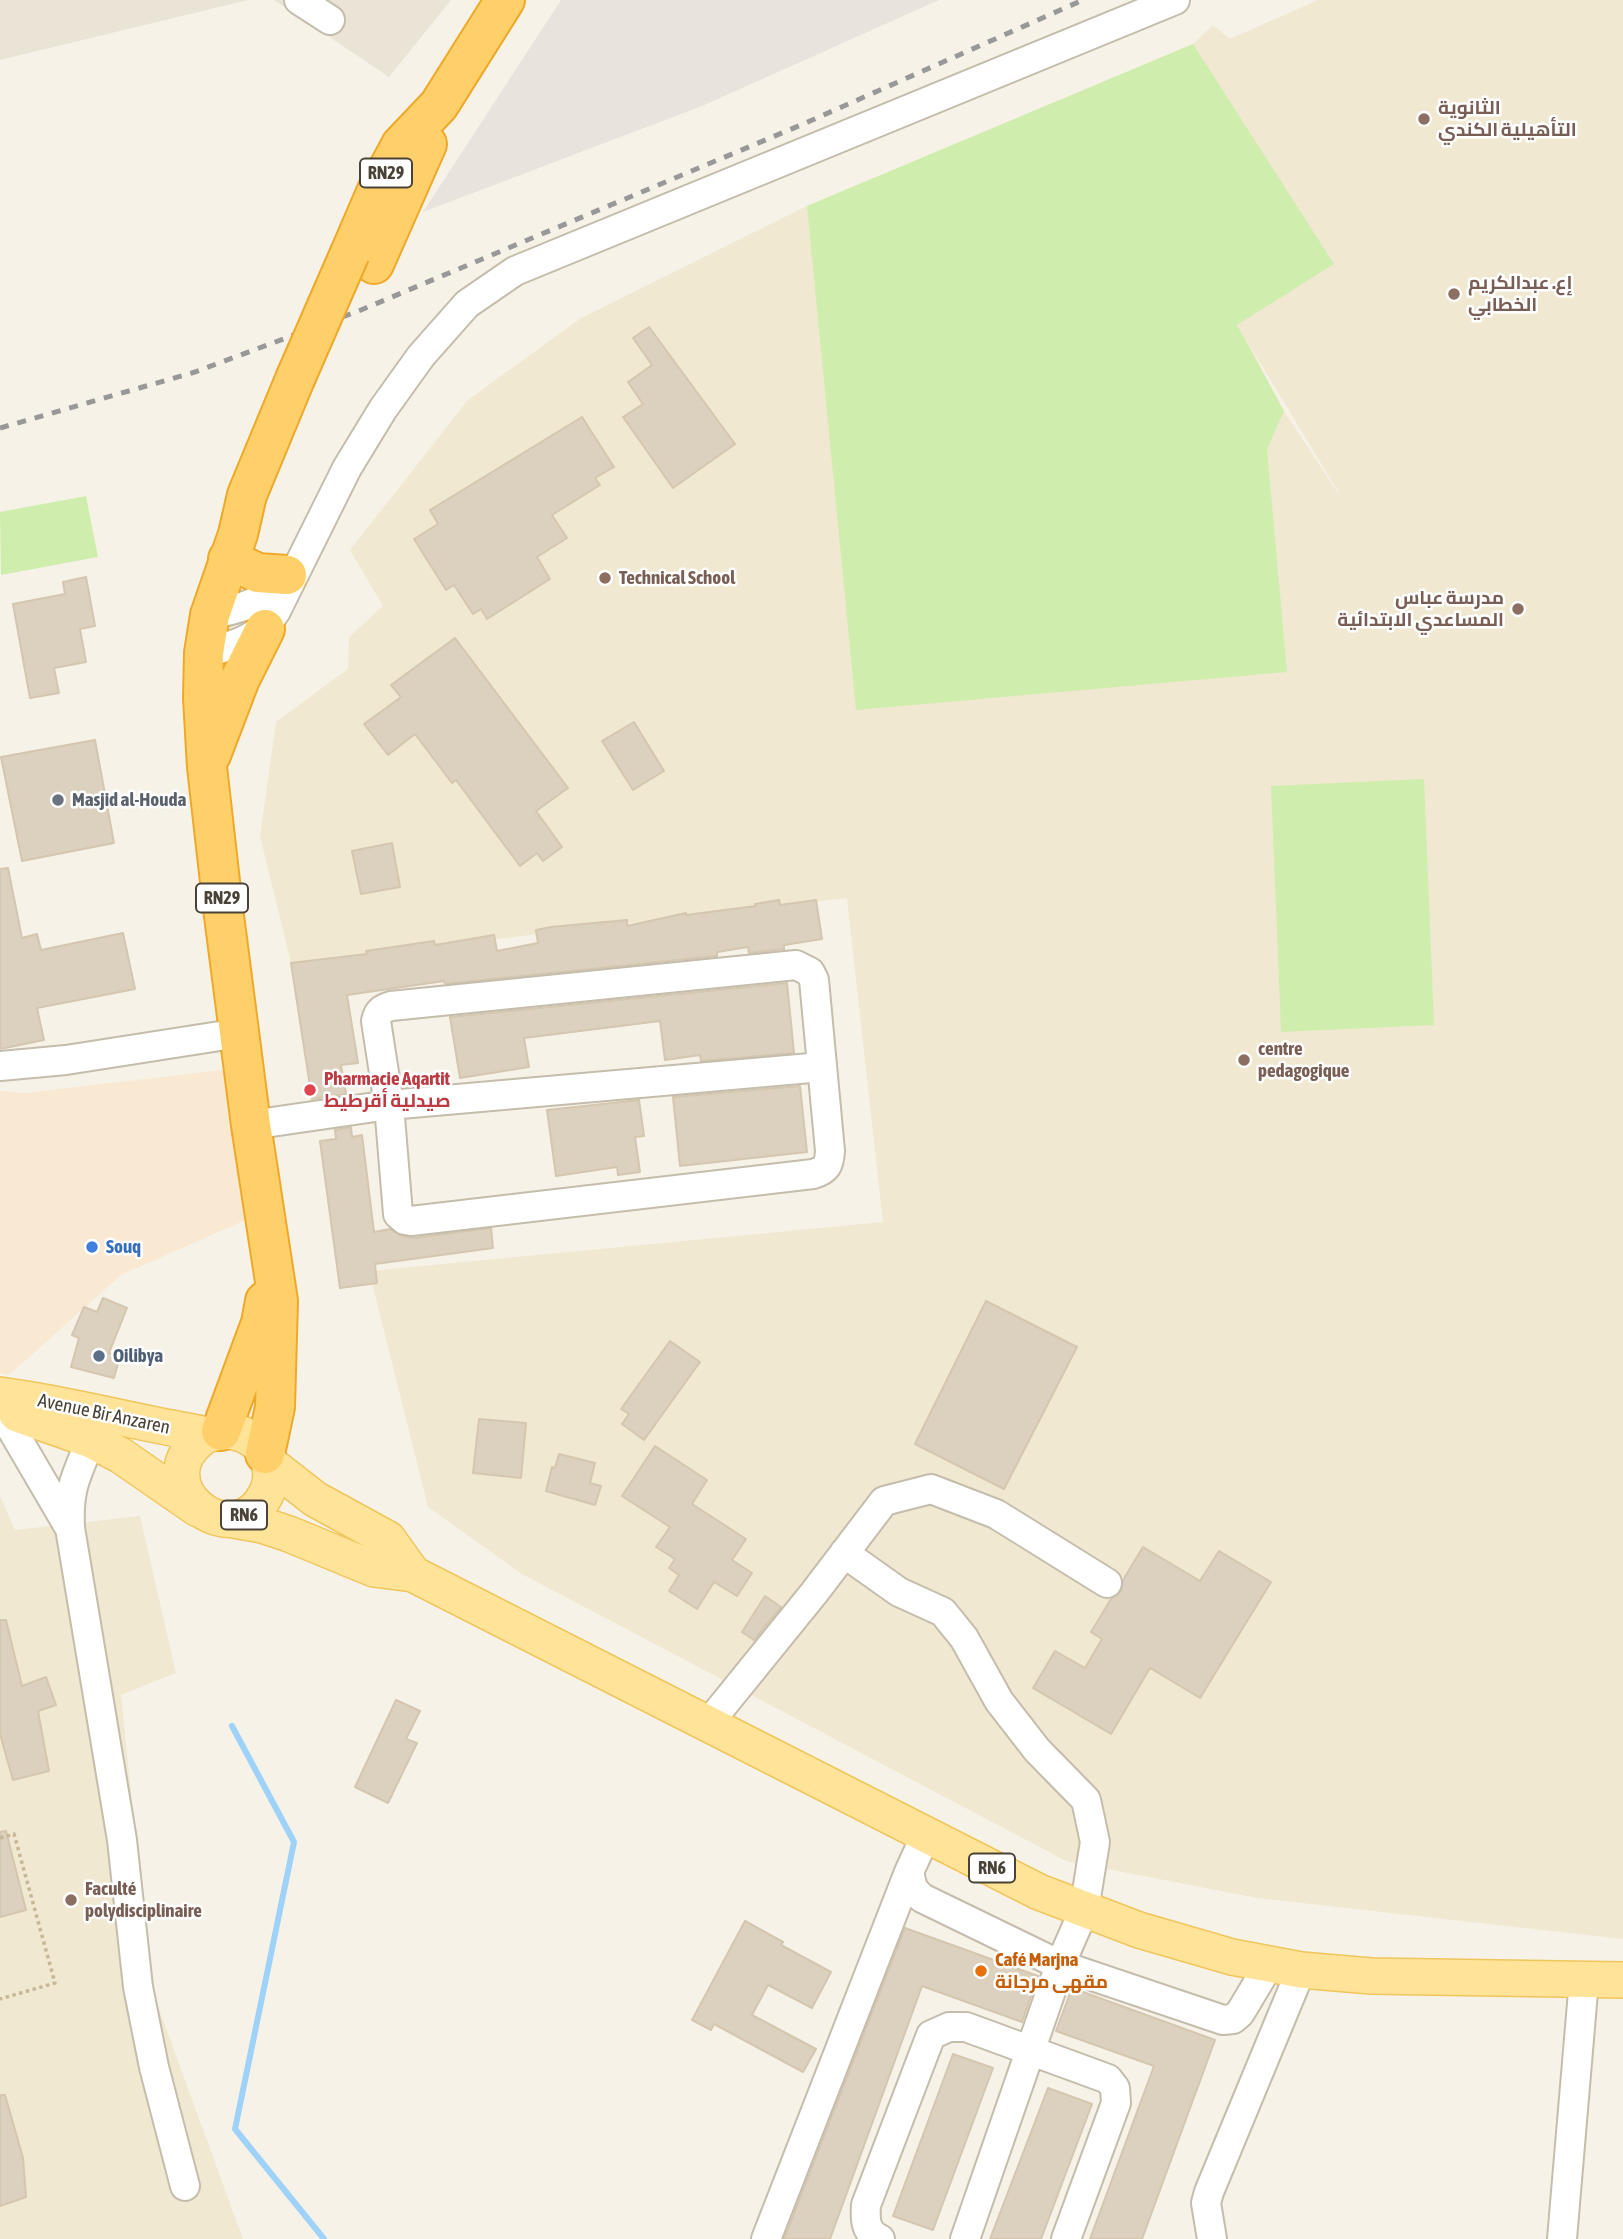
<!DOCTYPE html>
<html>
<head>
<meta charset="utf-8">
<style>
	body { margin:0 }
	canvas { display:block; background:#f6f2e8 }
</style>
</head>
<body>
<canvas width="1623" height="2239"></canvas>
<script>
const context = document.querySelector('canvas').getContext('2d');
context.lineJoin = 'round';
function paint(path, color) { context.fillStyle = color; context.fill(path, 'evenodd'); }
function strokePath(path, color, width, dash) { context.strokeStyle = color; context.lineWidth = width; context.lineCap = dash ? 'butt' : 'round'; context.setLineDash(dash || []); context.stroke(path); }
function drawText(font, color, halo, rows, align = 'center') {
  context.font = font + ' "Asap Condensed",Cairo,sans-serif'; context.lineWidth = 5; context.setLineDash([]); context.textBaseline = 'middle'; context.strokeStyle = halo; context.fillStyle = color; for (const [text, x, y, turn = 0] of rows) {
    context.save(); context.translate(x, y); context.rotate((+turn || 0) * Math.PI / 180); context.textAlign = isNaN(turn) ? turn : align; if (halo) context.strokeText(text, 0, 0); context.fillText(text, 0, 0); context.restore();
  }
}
paint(new Path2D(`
	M0 0H248L0 60Z
	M274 0H451L389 77Z`), '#eae4d6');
paint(new Path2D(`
	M239 1068 248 1219 121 1275 9 1375 0 1373V1091L25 1093Z`), '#f9e9d2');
paint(new Path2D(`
	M561 0H939L702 106 423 212Z`), '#e8e3dd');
paint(new Path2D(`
	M1318 0H1623V1939L1257 1898 1066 1861 522 1574 428 1507 369 1271 883 1222 847 898 291 963 260 836 276 722 348 669 349 637 383 606 350 550 468 400 581 318 807 206 1193 44 1213 25 1230 39ZM1248 343 1339 493H1338L1284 411Z
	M0 1496 15 1530 140 1516 176 1673 121 1695 151 1987 243 2239H0Z`), '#f0e8d1');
paint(new Path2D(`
	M1193 44 1334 264 1237 325 1284 411 1267 449 1287 672 856 710 807 206Z
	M86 496 98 557 1 575 0 512Z
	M1424 779 1434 1025 1281 1032 1271 786Z`), '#cfeead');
strokePath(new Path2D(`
	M232 1726 294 1842 235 2129 324 2239`), '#9fd2f8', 6);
const building = new Path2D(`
	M649 327 735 444 673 488 623 417 643 404 628 382 652 365 633 338Z
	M582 417 614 467 595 478 600 485 552 515 567 538 537 557 550 579 487 619 481 609 473 614 454 585 446 590 414 539 438 524 430 510Z
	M86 577 95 626 80 629 86 662 54 668 59 693 30 698 13 604 65 594 63 582Z
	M455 638 568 788 536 811 562 847 543 861 537 853 520 866 456 780 452 783 415 734 388 755 364 724 401 697 391 685Z
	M634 722 664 771 633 790 602 741Z
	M95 740 114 843 22 861 1 757Z
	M392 843 400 887 361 894 352 851Z
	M8 868 22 938 37 934 41 950 123 933 135 989 37 1008 44 1040 0 1049V869Z
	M779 900 780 905 816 900 822 939 784 945V949L749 953 748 947 717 952V956L445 984 444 981 347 995 358 1063 341 1065 346 1094 312 1099 291 963 367 954 366 951 434 941 435 945 494 935 497 951 538 943 536 930 551 927 627 920V926L686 913V915L756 906 755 904Z
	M787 983 794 1053 701 1061 700 1055 665 1060 660 1021 524 1038 529 1067 460 1078 450 1017Z
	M800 1086 807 1152 680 1166 673 1097Z
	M639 1100 644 1136 635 1137 640 1172 618 1175 617 1167 556 1176 547 1110Z
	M351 1127 352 1137 362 1135 374 1232 390 1229 402 1236 413 1238 491 1228 493 1248 375 1264 377 1283 340 1288 320 1141 336 1139 335 1130Z
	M103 1298 127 1308 109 1353 120 1356 114 1378 71 1367 79 1338 72 1335 84 1307 97 1312Z
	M986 1301 1077 1347 1004 1489 915 1444Z
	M670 1341 700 1362 644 1440 622 1424 629 1414 621 1409Z
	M479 1419 526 1423 521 1478 473 1473Z
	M655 1446 707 1480 692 1504 746 1539 732 1560 752 1573 737 1596 714 1582 697 1609 669 1591 679 1575 669 1568 675 1559 656 1547 670 1527 622 1496Z
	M559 1454 595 1463 590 1483 601 1486 595 1505 546 1491 552 1467 555 1468Z
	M1143 1547 1200 1581 1219 1551 1271 1582 1200 1698 1150 1668 1111 1734 1033 1688 1055 1651 1085 1668 1102 1639 1091 1632 1111 1599 1121 1591 1123 1580Z
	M765 1596 781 1607 754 1640 742 1632Z
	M0 1620H6L22 1686 46 1677 56 1705 38 1711 49 1771 13 1780 0 1734Z
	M396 1700 420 1711 406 1739 417 1743 388 1803 355 1787Z
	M6 1831 26 1910 0 1917V1832Z
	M745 1921 783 1942 781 1945 831 1972 812 2008 768 1985 752 2015 816 2049 803 2072 714 2024 711 2030 692 2020Z
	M905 1928 1038 1976 1022 2022 922 1986 830 2239H784Z
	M1072 1988 1215 2040 1142 2239H1090L1154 2066 1056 2031Z
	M953 2054 993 2068 933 2230 893 2216Z
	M1048 2088 1092 2104 1041 2239H990Z
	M0 2095H5L23 2158 26 2197 0 2206Z`);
paint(building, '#dcd1bf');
strokePath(building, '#d4c6af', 2);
const minor = new Path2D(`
	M299 0 330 20
	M210 615C246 607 261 604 287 575
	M204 653C236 645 258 640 276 611L347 468 383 409 421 356 467 304 515 271 1175 0
	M796 965 810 972 814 980 830 1151C829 1165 827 1170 813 1174L411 1221 405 1220 398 1214 389 1105 376 1021C378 1011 382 1009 391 1006Z
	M0 1066 66 1060 239 1033
	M251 1125 389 1105 822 1067
	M0 1409 69 1527
	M91 1440C76 1476 68 1488 70 1528L122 1840 138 1987 154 2067 185 2186
	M844 1553 899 1592 943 1612 964 1638 999 1701 1037 1750 1086 1800 1095 1842 1084 1910 1060 1965 965 2239
	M707 1725 814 1593 884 1501 931 1489 996 1514 1107 1583
	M926 1835 909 1872 913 1889 922 1898 1060 1965 1223 2020 1233 2019 1240 2013 1270 1963
	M766 2239 909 1872
	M880 2239C865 2233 865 2219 866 2205L931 2035 949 2027H966L1108 2079 1115 2088 1116 2103 1066 2239
	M1212 2239 1206 2203 1209 2192 1301 1970
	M1562 2239 1584 1980`);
const major = new Path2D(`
	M0 1395C63 1403 125 1420 188 1431 195 1432 203 1435 209 1434 218 1433 225 1430 235 1432 249 1435 261 1444 267 1457 272 1469 272 1483 266 1494 233 1561 135 1480 208 1434
	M17 1414 91 1440 120 1455 198 1509
	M269 1463 315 1499 388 1539 413 1574
	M228 1519 262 1525 289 1534 374 1569 413 1574 1039 1892 1139 1930 1232 1957 1301 1970 1371 1976 1623 1980`);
const highway = new Path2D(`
	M350 253 378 188 401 145 439 105 505 0
	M374 264 427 144
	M228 559 258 573 287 575
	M211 755 240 679 265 629
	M221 1431 261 1323 265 1301
	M265 1454 275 1407 278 1301 251 1125 223 908 207 767 203 698 204 653 210 615 238 534 247 495 295 379`);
strokePath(minor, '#c5bdac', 32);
strokePath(major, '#f0c65c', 38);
strokePath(highway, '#eea92a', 42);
strokePath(new Path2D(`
	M0 1838 14 1834 55 1983 0 1999`), '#c6b799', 3.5, [3.5, 3.5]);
strokePath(minor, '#fff', 28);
strokePath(major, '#ffe398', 35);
strokePath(highway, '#ffd06a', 38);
strokePath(new Path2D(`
	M0 428 195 372 361 310 801 125 1083 0`), '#989898', 5, [9, 9]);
const highwayBridge = new Path2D(`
	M295 379 350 253`);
strokePath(highwayBridge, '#eea92a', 42, []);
strokePath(highwayBridge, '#ffd06a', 38);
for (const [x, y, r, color] of [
	[1424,119,7,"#8d6e63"],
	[1454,294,7,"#8d6e63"],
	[605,578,7,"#8d6e63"],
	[1518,609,7,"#8d6e63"],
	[58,800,7,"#6b7280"],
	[1244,1060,7,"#8d6e63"],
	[310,1090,7,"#e0444e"],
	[92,1247,7,"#3f7fe0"],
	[99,1356,7,"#5c6f8a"],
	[71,1900,7,"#8d6e63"],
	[981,1971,7,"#e8710a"]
]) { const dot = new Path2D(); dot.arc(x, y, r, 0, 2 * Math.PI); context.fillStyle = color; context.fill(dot); strokePath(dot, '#fff', 2.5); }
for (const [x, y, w] of [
	[386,173,52],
	[222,898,52],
	[244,1515,46],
	[992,1868,46]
]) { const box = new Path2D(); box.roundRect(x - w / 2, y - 14.5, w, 29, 5); context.fillStyle = '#fff'; context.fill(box); strokePath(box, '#4a4236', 2); }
drawText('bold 18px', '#4a4236', null, [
	["RN29",386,173],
	["RN29",222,898],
	["RN6",244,1515],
	["RN6",992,1868]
]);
drawText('bold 19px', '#785e54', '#fff', [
	["الثانوية",1438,108],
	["التأهيلية الكندي",1438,130],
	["إع. عبدالكريم",1468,283],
	["الخطابي",1468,305],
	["Technical School",619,578],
	["مدرسة عباس",1504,598,"right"],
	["المساعدي الابتدائية",1504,620,"right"],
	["centre",1258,1049],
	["pedagogique",1258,1071],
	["Faculté",85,1889],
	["polydisciplinaire",85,1911]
], 'left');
drawText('bold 19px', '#5b616d', '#fff', [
	["Masjid al-Houda",72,800]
], 'left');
drawText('bold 19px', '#be3a42', '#fff', [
	["Pharmacie Aqartit",324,1079],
	["صيدلية أقرطيط",324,1101]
], 'left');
drawText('bold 19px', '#366cbe', '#fff', [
	["Souq",106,1247]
], 'left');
drawText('bold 19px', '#4e5e75', '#fff', [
	["Oilibya",113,1356]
], 'left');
drawText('19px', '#4a4236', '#fff', [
	["Avenue Bir Anzaren",104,1414,12]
]);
drawText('bold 19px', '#c56008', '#fff', [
	["Café Marjna",995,1960],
	["مقهى مرجانة",995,1982]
], 'left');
</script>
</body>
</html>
